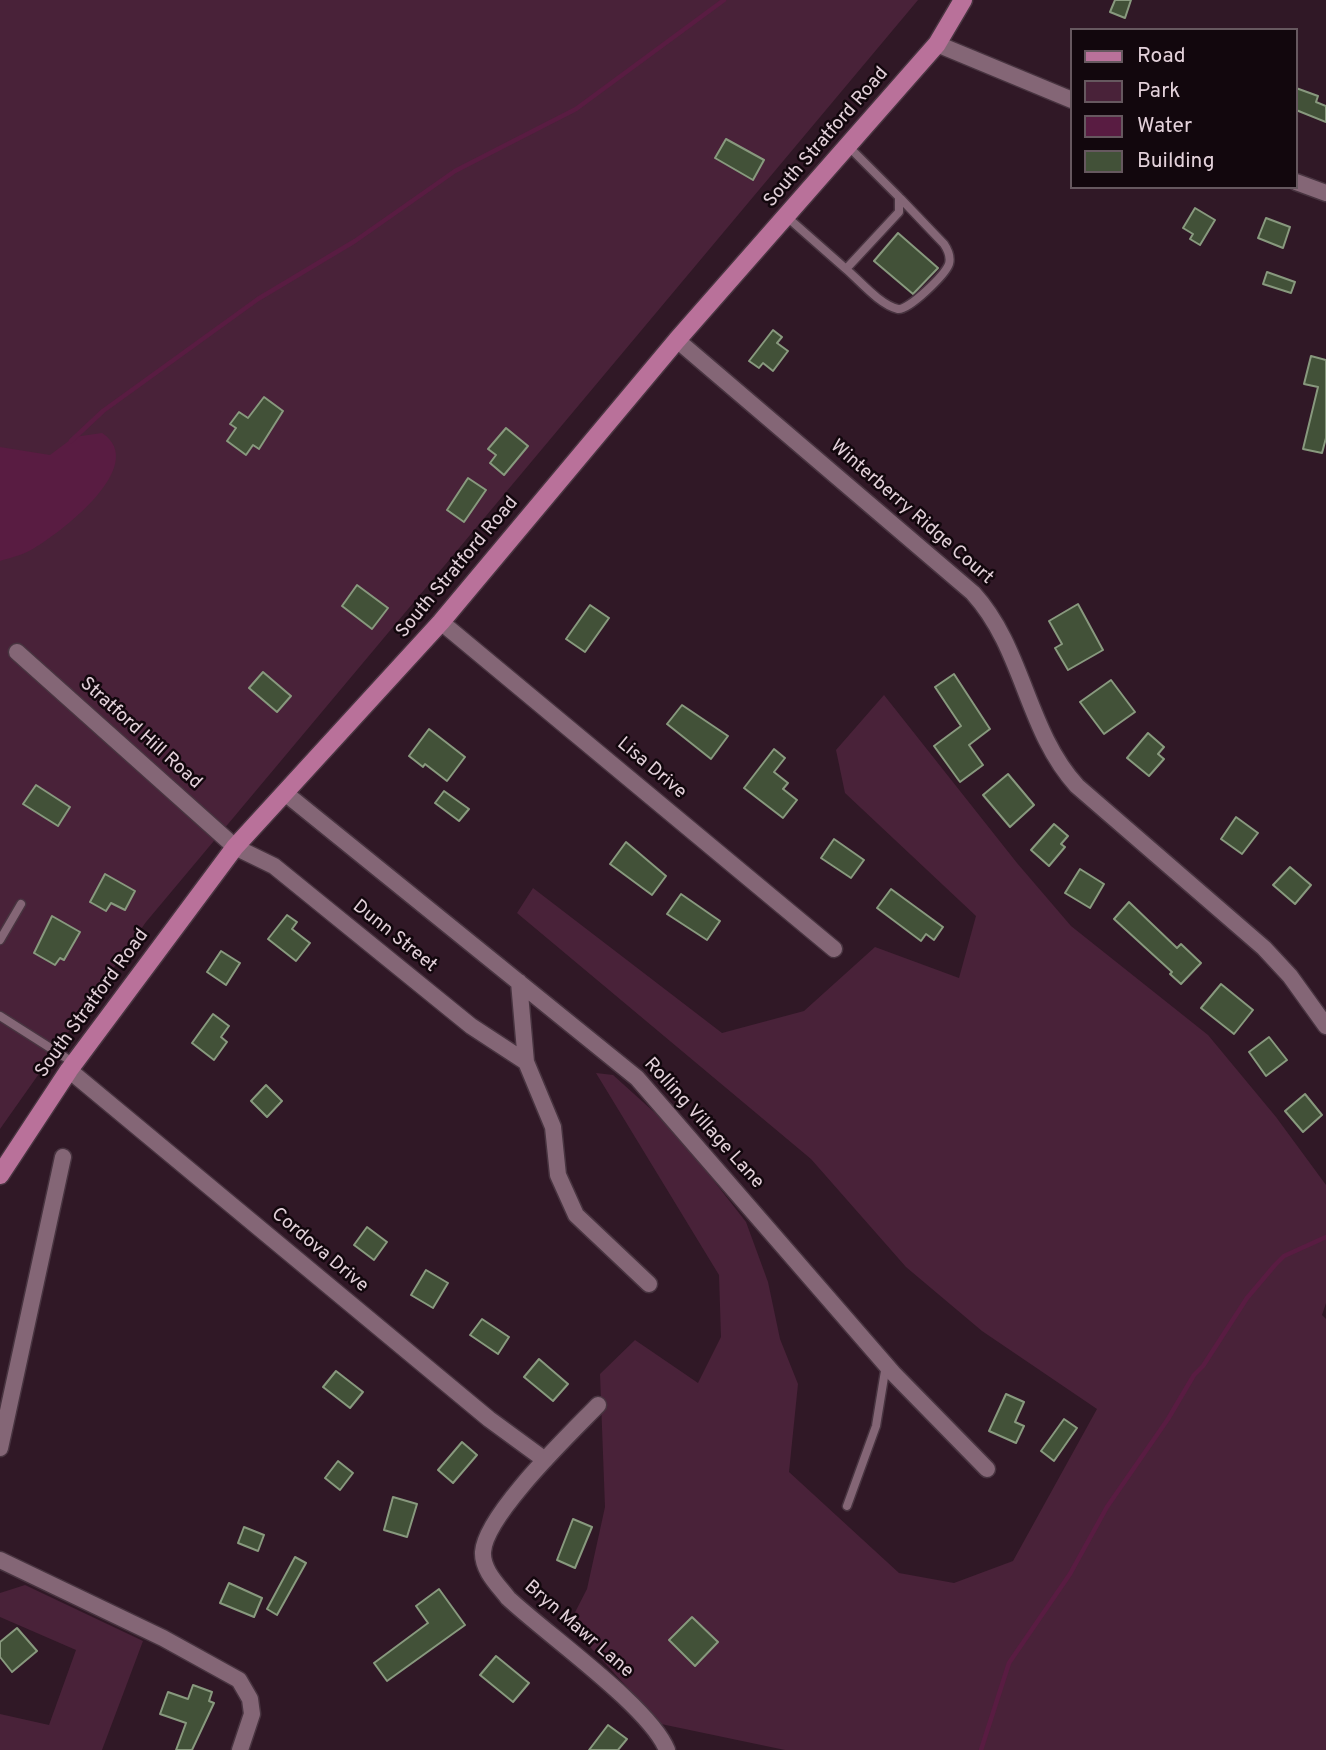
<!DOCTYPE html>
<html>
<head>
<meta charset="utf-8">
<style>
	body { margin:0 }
	#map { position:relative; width:1326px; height:1750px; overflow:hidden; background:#301826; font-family:Overpass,sans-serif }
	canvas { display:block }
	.legend { position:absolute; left:1070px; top:28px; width:228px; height:161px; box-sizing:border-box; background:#12070d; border:2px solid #66585f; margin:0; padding:9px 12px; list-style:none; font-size:21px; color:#e3d1da }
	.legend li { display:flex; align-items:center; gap:14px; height:35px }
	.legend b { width:35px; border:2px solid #66585f }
</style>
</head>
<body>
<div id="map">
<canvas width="1326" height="1750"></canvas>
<ul class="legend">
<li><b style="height:9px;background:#b9719a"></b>Road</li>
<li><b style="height:19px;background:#492239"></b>Park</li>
<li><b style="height:19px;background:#591c42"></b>Water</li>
<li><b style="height:19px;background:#425138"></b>Building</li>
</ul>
</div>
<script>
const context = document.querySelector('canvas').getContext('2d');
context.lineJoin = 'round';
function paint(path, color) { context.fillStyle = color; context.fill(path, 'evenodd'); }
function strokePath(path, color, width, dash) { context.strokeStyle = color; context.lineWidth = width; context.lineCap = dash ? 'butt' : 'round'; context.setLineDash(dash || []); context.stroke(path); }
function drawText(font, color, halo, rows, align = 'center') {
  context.font = font + ' Overpass,sans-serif'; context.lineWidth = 5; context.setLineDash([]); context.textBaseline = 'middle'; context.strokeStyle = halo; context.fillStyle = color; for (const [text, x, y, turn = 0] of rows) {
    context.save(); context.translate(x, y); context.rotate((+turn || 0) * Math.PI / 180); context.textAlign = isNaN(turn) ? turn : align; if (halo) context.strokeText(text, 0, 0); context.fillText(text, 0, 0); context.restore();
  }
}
paint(new Path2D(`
	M0 0H918L146 922 0 1129Z
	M884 695 1017 863 1071 926 1208 1035 1276 1117 1326 1185V1303L1322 1315 1326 1319V1750H785L661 1724 569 1624 587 1589 605 1507 600 1374 635 1340 698 1383 721 1337 719 1275 596 1073 613 1075 674 1130 746 1222 768 1282 780 1339 798 1384 789 1472 899 1573 954 1583 1013 1561 1097 1409 982 1331 906 1267 811 1159 517 913 533 888 722 1033 804 1011 875 947 959 978 976 916 845 793 836 750Z
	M25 1585 143 1641 102 1750H0V1714L49 1725 76 1650 0 1617V1593Z`), '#492239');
paint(new Path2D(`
	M102 433C151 465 58 535 31 550 22 555 10 558 0 561V447L50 455 74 437Z`), '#591c42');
strokePath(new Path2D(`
	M71 441 103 411 258 299 355 241 455 171 576 109 724 0
	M981 1750 1009 1663 1070 1574 1107 1507 1168 1419 1194 1375 1203 1366 1247 1298 1275 1265 1284 1256 1326 1237`), '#591c42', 4.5);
const building = new Path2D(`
	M1115 0H1131L1125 18 1110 12Z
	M1296 88 1318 96 1316 102 1326 106V122L1296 110Z
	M726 139 764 160 753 180 715 158Z
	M1195 208 1215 220 1200 245 1190 239 1193 234 1183 228Z
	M1266 218 1290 227 1283 248 1258 238Z
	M898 233 938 268 913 294 874 261Z
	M1267 272 1295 282 1291 293 1263 284Z
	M773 330 782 337 777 343 788 351 773 371 763 363 759 368 749 361Z
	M1311 356 1326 360V438L1322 453 1303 449 1318 387 1304 384Z
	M264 397 283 411 259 449 253 445 246 455 227 441 236 428 230 424 239 412 248 418Z
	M506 428 528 446 504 475 490 463 496 455 488 449Z
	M468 478 486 490 464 522 447 510Z
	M357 585 388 608 372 629 342 606Z
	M1078 604 1103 650 1068 670 1055 648 1062 644 1049 621Z
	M590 605 609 618 585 652 566 639Z
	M263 672 291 696 277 712 249 688Z
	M954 674 990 729 969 745 983 765 960 782 934 746 961 726 935 687Z
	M1111 680 1135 712 1104 734 1080 702Z
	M682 705 728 736 711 759 667 724Z
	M429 729 465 757 447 781 425 764 423 767 409 756Z
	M1148 733 1164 747 1158 754 1164 759 1149 776 1127 758Z
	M774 749 785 758 774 772 788 783 783 789 797 800 783 818 744 788Z
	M1008 774 1034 805 1010 827 983 795Z
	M36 785 70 807 58 826 23 804Z
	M444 791 469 809 459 821 435 803Z
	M1236 817 1258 833 1242 854 1221 839Z
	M1054 824 1068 836 1061 844 1065 847 1049 866 1031 850Z
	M834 839 864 860 851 878 821 858Z
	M626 842 666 876 652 895 610 864Z
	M1290 867 1311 885 1295 904 1273 885Z
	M1080 869 1104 884 1090 908 1065 893Z
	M105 874 135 891 125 910 111 903 106 911 90 902Z
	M891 889 943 927 934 940 926 934 921 941 877 908Z
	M681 894 720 921 707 940 667 914Z
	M1129 902 1177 948 1181 944 1201 963 1181 984 1170 974 1172 972 1114 919Z
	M287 915 297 922 292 929 310 943 296 961 268 939Z
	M52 916 80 932 64 960 60 958 55 965 34 953Z
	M221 951 240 963 226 985 207 972Z
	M1221 984 1253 1010 1234 1034 1201 1008Z
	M213 1014 229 1026 221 1037 227 1042 214 1060 192 1043Z
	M1269 1037 1287 1060 1266 1076 1249 1052Z
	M266 1085 282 1101 267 1117 251 1101Z
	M1305 1094 1322 1115 1303 1132 1285 1111Z
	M367 1227 387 1242 374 1260 354 1245Z
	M426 1270 448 1283 433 1308 411 1295Z
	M482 1319 509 1337 498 1354 470 1335Z
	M539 1359 568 1384 553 1401 524 1377Z
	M336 1371 363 1392 350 1408 323 1387Z
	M1006 1394 1024 1402 1015 1422 1024 1426 1016 1443 989 1431Z
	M1064 1419 1077 1428 1054 1461 1041 1451Z
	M462 1442 477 1455 453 1483 438 1470Z
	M338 1461 353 1473 340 1490 325 1478Z
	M393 1497 417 1504 407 1537 384 1530Z
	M573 1519 592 1527 575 1568 557 1560Z
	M244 1527 264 1535 258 1551 238 1543Z
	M295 1557 306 1563 277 1615 267 1609Z
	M229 1583 262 1598 254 1617 220 1603Z
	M439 1589 465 1625 387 1681 374 1663 428 1623 416 1606Z
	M692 1617 718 1642 695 1666 669 1640Z
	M17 1628 37 1651 12 1672 0 1657V1642Z
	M496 1656 529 1683 513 1702 480 1675Z
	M193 1685 212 1692 209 1701 214 1703 192 1750H176L186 1723 160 1714 168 1692 188 1699Z
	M608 1725 627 1739 618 1750H589Z`);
paint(building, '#425138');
strokePath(building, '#88997e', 2);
const lane = new Path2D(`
	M787 217 846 269 899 212V197L848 146
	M846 269C860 281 880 305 898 309 908 311 945 275 949 264 951 257 948 250 944 244L901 199
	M0 940 21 904
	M0 1016 74 1063
	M847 1506 876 1426 886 1365`);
const street = new Path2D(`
	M937 44 1072 100
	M1296 182 1326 193
	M677 340 973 593C1024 649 1026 730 1077 786L1264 948 1290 976 1326 1026
	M441 622 834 949
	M17 652 235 847 274 866 471 1026 526 1062
	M285 793 637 1078 893 1373 987 1469
	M519 982 526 1062 553 1127 558 1175 576 1215 649 1284
	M69 1070 489 1419 545 1460
	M598 1405C571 1433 485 1515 483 1552 482 1570 498 1585 508 1598 546 1634 650 1707 667 1750
	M0 1448 63 1157
	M0 1560 163 1638 239 1680 250 1699 252 1714 240 1750`);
const primary = new Path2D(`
	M0 1175 69 1070 235 847 441 622 677 340 937 44 963 0`);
strokePath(lane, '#483440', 11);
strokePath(street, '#483440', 19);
strokePath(primary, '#483440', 21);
strokePath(lane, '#846676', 8);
strokePath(street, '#846676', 16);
strokePath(primary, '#b9719a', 18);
drawText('19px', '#e3d1da', '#12070d', [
	["South Stratford Road",827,138,-49],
	["Winterberry Ridge Court",911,513,41],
	["South Stratford Road",458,568,-50],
	["Stratford Hill Road",140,734,42],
	["Lisa Drive",651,769,40],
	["Dunn Street",394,937,39],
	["South Stratford Road",93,1004,-54],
	["Rolling Village Lane",703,1124,48],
	["Cordova Drive",319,1251,40],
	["Bryn Mawr Lane",578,1630,41]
]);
</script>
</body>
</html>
